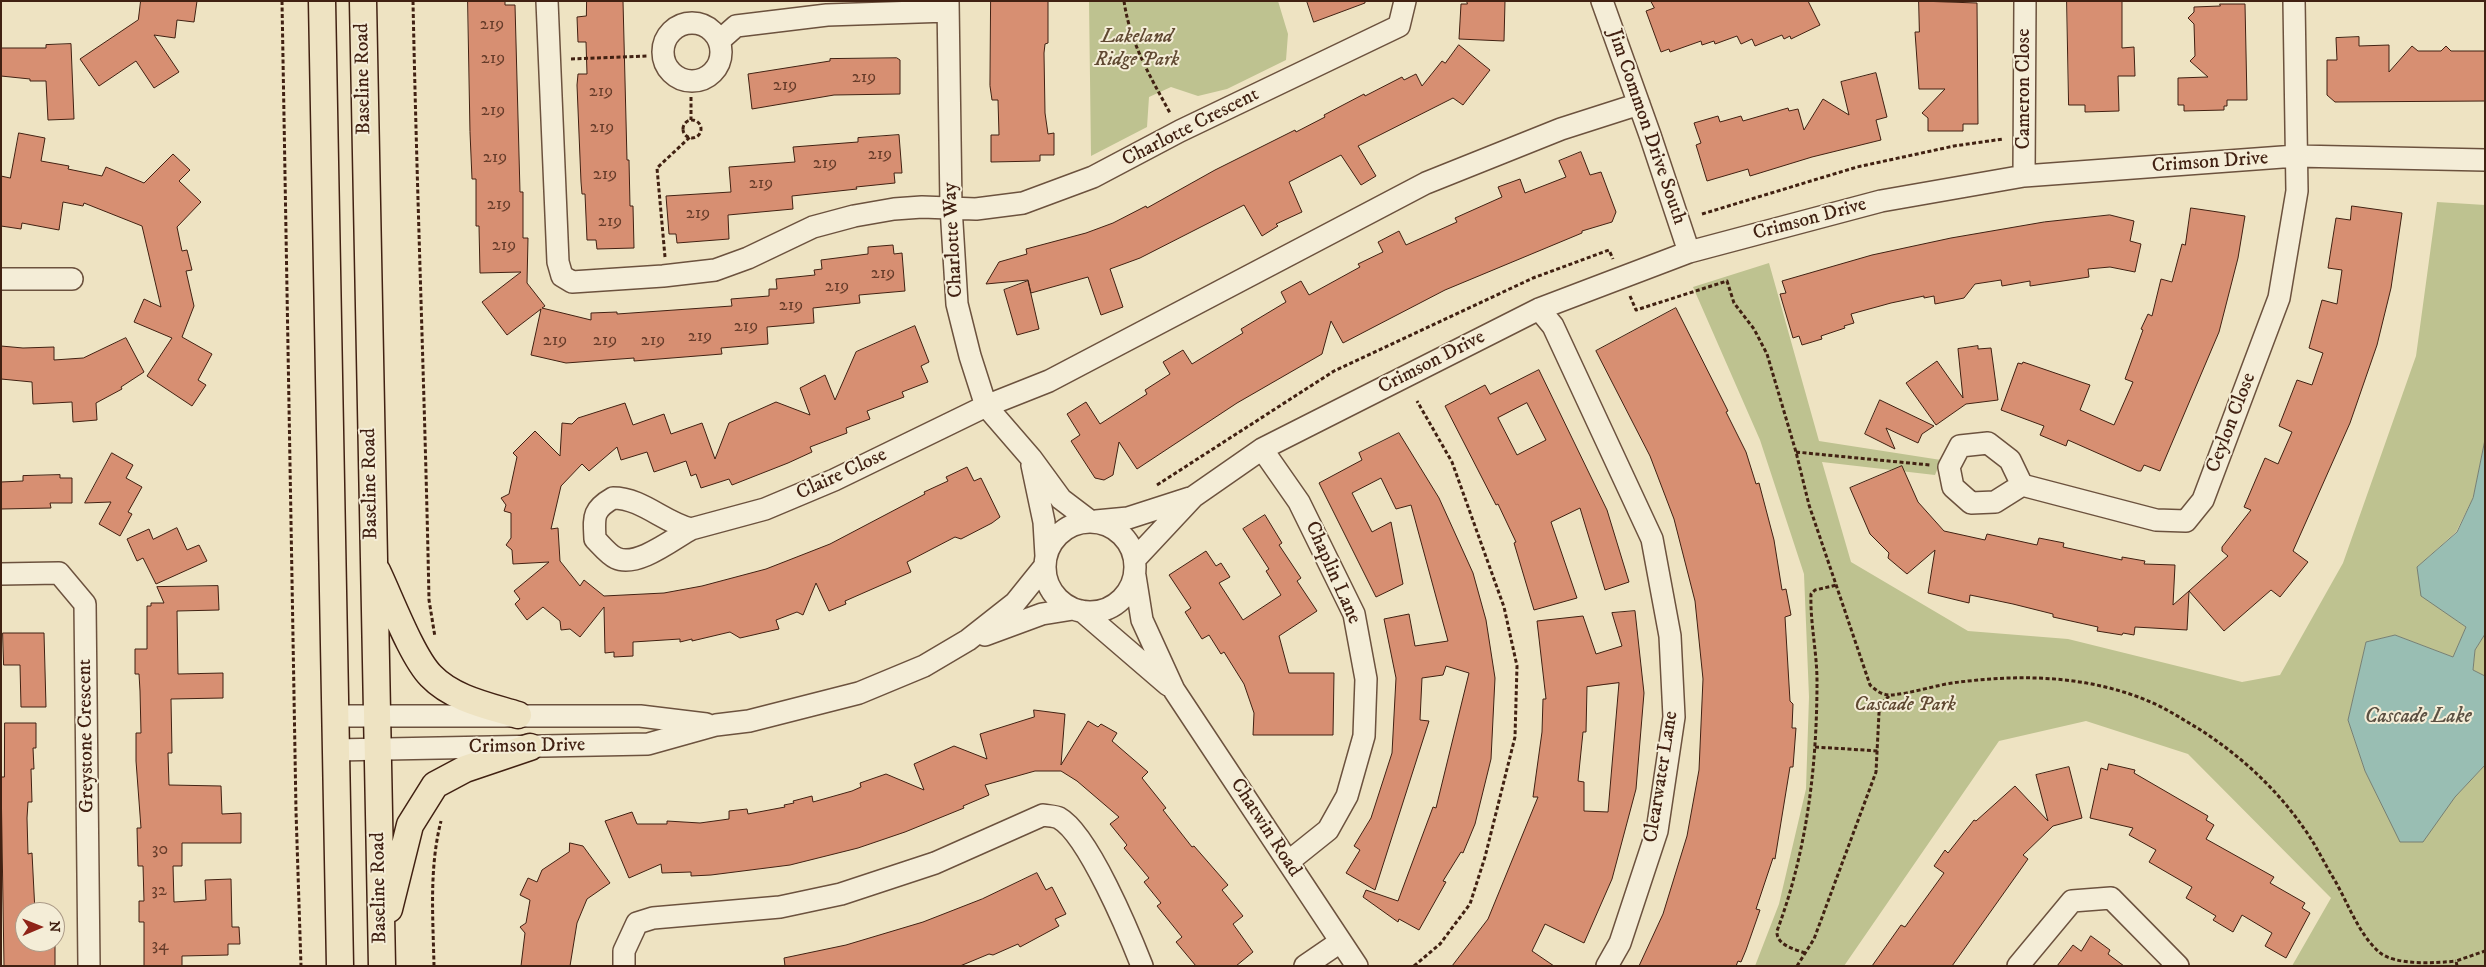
<!DOCTYPE html>
<html>
<head>
<meta charset="utf-8">
<style>
	body { margin:0 }
	#map { position:relative; width:2486px; height:967px; overflow:hidden; background:#eee3c2; font-family:"IM FELL DW Pica",serif }
	canvas { display:block }
	.frame { position:absolute; inset:0; border:2px solid #412112; pointer-events:none }
	.north { position:absolute; left:15px; top:902px; width:50px; height:50px; box-sizing:border-box; background:#f4edd7; border:1px solid #ac9b88; border-radius:50%; rotate:89deg; font-size:14px; font-weight:700; line-height:20px; text-align:center; color:#412112 }
	.north::after { content:''; display:block; margin:auto; width:18px; height:22px; background:#8f2418; clip-path:polygon(50% 0,100% 100%,50% 72%,0 100%) }
</style>
</head>
<body>
<div id="map">
<canvas width="2486" height="967"></canvas>
<div class="frame"></div>
<div class="north">N</div>
</div>
<script>
const context = document.querySelector('canvas').getContext('2d');
context.lineJoin = 'round';
function paint(path, color) { context.fillStyle = color; context.fill(path, 'evenodd'); }
function strokePath(path, color, width, dash) { context.strokeStyle = color; context.lineWidth = width; context.lineCap = dash ? 'butt' : 'round'; context.setLineDash(dash || []); context.stroke(path); }
function drawText(font, color, halo, rows, align = 'center') {
  context.font = font + ' "IM FELL DW Pica",serif'; context.lineWidth = 4; context.setLineDash([]); context.textBaseline = 'middle'; context.strokeStyle = halo; context.fillStyle = color; for (const [text, x, y, turn = 0] of rows) {
    context.save(); context.translate(x, y); context.rotate((+turn || 0) * Math.PI / 180); context.textAlign = isNaN(turn) ? turn : align; if (halo) context.strokeText(text, 0, 0); context.fillText(text, 0, 0); context.restore();
  }
}
paint(new Path2D(`
	M1089 1H1278L1288 34 1286 60 1227 89 1198 96 1171 87 1149 97 1147 127 1091 156Z
	M2437 202 2485 205V440L2473 498 2456 532 2417 567 2422 596 2466 627 2453 657 2395 635 2366 642 2348 720 2365 771 2401 842 2455 797 2485 765V966H2292L2331 898 2188 754 2086 721 1999 741 1844 966H1755L1779 904 1806 789 1809 697 1804 574 1760 440 1693 287 1769 263 1819 441 1941 460 1935 475 1822 462 1851 562 1968 631 2068 639 2242 682 2280 675 2343 563 2416 356Z
	M2485 634V676L2473 670 2475 650Z`), '#bec290');
const water = new Path2D(`
	M2485 440V634L2475 650 2473 670 2485 676V765L2455 797 2423 842H2400L2365 771 2348 720 2366 642 2395 635 2453 657 2466 627 2421 596 2417 567 2457 532 2473 498Z`);
paint(water, '#99beb3');
strokePath(water, '#767f73', 1);
const building = new Path2D(`
	M141 1H197L194 22 177 20 175 38 154 35 179 72 154 88 136 61 99 86 80 59 138 20Z
	M468 1H505V5H515L520 192H523V238H528L527 283 545 306 542 308 591 320V313L617 312V314L732 306 731 299 769 296V289H777L776 279 815 275 814 270 822 269 821 260 868 254V247L893 245 894 254 902 253 905 291 859 295 860 303 813 308 814 323 767 327 768 344 721 348 722 354 634 361V358L566 363 531 355 541 309 507 335 482 302 521 272 480 273 479 226H476V179H472L470 132Z
	M587 1H623L627 160H629L630 206H633L634 248 597 249 596 240H587L585 194H582L581 182 577 85 578 74H587L586 42H578L577 17 586 16Z
	M991 1H1048V43L1045 44 1044 53 1045 113 1048 134 1054 133V155H1040V161L991 162V135H999L998 100H992L990 86Z
	M1307 1H1365V3L1314 22Z
	M1467 1H1505L1504 41 1459 39 1461 4H1467Z
	M1651 1H1808L1820 25 1791 39 1790 36 1784 39 1782 35 1755 46 1752 39 1741 44 1737 36 1715 44 1714 41 1702 45 1701 41 1670 52 1669 49 1661 52 1646 11 1654 8Z
	M1919 1 1977 3 1978 124H1963V131H1928V118L1922 113 1945 89H1919L1915 32H1919Z
	M2067 1H2122V48L2134 47 2135 76H2118L2119 111 2085 112V105H2069Z
	M2220 4H2245L2247 100H2227V106H2224V110L2184 111V105H2178V78L2208 77 2190 61 2195 56 2194 24 2188 18 2194 12V7L2220 6Z
	M2359 37V46L2389 45V72L2412 46 2418 51H2441L2446 46 2451 51H2485V101L2335 102 2327 95V60H2337L2336 38Z
	M71 44 74 119 48 120 46 81H30V79L1 76V48H46V45Z
	M1459 45 1490 70 1463 105 1453 98 1358 146 1376 176 1361 185 1341 155 1289 182 1302 212 1276 224 1278 226 1262 236 1244 205 1140 258 1110 269 1123 307 1101 315 1088 277 1031 293 1028 280 986 284 999 262 1027 254 1026 249 1086 233 1113 223 1146 206 1147 208 1215 170 1295 130 1296 132 1325 117 1324 115 1364 94 1365 96 1402 77 1404 80 1416 74 1422 86 1442 61 1445 63Z
	M897 58 900 60V94L834 95 752 109 748 74 830 61V59Z
	M1876 73 1887 117 1876 120 1881 140 1812 157 1750 176 1748 169 1707 181 1696 145 1701 143 1694 123 1718 116 1720 122 1741 116 1743 121 1788 108 1789 111 1798 109 1804 130 1823 99 1849 115 1841 82Z
	M19 133 45 138 41 161 69 166 68 169 102 176 106 167 144 183 173 154 190 170 179 181 201 202 177 227 182 251 187 250 192 270 186 271 194 306 182 337 212 354 198 380 206 385 192 406 147 376 172 338 134 322 144 299 161 307 142 226 84 203 83 206 63 202 59 230 22 223 21 229 1 226V176L10 178Z
	M899 135 902 173H894L895 183 856 187 857 189 792 196 793 209 728 215 729 239 677 243 676 234H669L666 196 731 192 729 167 795 162 793 147 858 142V138Z
	M1581 152 1590 175 1601 172 1616 212 1612 222 1582 231V233L1445 290 1343 343 1331 321 1322 354 1237 403 1137 469 1119 442 1113 475 1104 480 1095 478 1071 441 1080 435 1067 414 1086 402 1100 424 1147 394 1145 390 1170 374 1163 362 1183 350 1192 364 1243 333 1241 329 1286 302 1281 292 1301 281 1309 295 1360 267 1358 264 1383 252 1378 242 1399 231 1406 245 1457 222 1455 218 1502 197 1498 187 1520 179 1525 193 1566 177 1559 161Z
	M2352 206 2402 213 2391 288 2377 345 2350 423 2293 551 2308 562 2280 597 2271 590 2224 631 2189 591 2228 556 2222 551V547L2251 510 2244 507 2265 458 2278 464 2292 432 2279 426 2297 380 2312 385 2323 353 2309 348 2322 300 2337 304 2342 270 2328 268 2336 218 2350 220Z
	M2191 208 2245 216 2238 258 2219 332 2160 471 2144 465 2141 471H2138L2068 440 2066 446 2040 435 2044 426 2001 410 2018 363 2022 364 2023 362 2090 385 2080 410 2114 425 2133 382 2125 379 2143 330 2141 329 2148 314 2152 316 2161 279 2172 282 2182 244 2185 245Z
	M2110 215 2134 221 2130 241 2141 244 2135 272 2110 267 2088 269 2089 277 2030 286V281L2002 286 2001 280 1975 284 1964 298 1935 304 1934 296 1924 298V296L1891 303 1851 314 1854 323 1844 326 1845 328 1821 336 1822 339 1802 345 1799 336 1793 338 1780 294 1786 293 1782 281 1872 255 1951 238 2044 222Z
	M1028 281 1039 329 1017 335 1004 290Z
	M1676 308 1728 411 1726 412 1746 452 1756 484 1759 483 1774 540 1782 590 1786 589 1791 615 1785 617 1790 701 1793 704 1792 728H1796L1793 767H1790L1775 859 1773 858 1756 909 1760 910 1746 950 1741 962 1738 961 1736 966H1639L1663 914 1687 836 1699 770 1703 679 1695 601 1674 519 1650 456 1596 351Z
	M915 326 929 362 921 366 928 382 902 392 904 397 867 411 870 419 846 428 847 433 810 447 812 452 788 463 732 485 729 479 701 488 696 474 691 476 686 461 654 472 647 452 621 460 617 447 589 471 582 464 561 486 551 529 558 528 560 561 580 586 584 580 604 596 664 593 702 586 766 569 830 544 925 494 924 492 948 481 946 477 967 467 974 481 981 478 1000 517 992 523 961 539 955 537 907 562 911 572 845 601 846 604 829 611 816 583 803 615 797 612 776 620 779 629 740 638 730 632 692 641V639L680 642V639L633 642V656L614 657V652L605 653 604 607 580 637 570 629 561 630 560 621 543 607 527 620 515 604 520 599 514 591 549 562 513 564 512 550 506 545 511 538V513L504 511 506 505 501 498 509 494 517 457 513 453 535 431 560 456 562 423 572 424 578 418 625 403 633 425 664 414 671 434 702 423 715 459 729 423 776 402 810 415 800 388 825 375 835 400 856 352Z
	M126 338 144 372 121 387 122 389 96 403 97 420 73 422 72 402 33 404 32 382 1 379V346L23 348 54 347V360L83 358Z
	M1978 346V349L1991 348 1998 400 1966 404 1936 425 1906 383 1937 361 1963 398 1958 349Z
	M1539 370 1607 510 1629 582 1605 590 1580 508 1551 522 1577 598 1534 610 1514 543 1516 542 1498 504 1496 505 1445 406 1485 385 1490 394ZM1527 403 1546 440 1517 455 1498 418Z
	M1880 400 1934 426 1922 434 1918 443 1886 428 1895 449 1865 434Z
	M1399 433 1439 498 1473 573 1486 620 1495 678 1491 759 1475 824 1463 853 1461 852 1443 881 1446 882 1419 930 1399 919 1398 922 1363 897 1366 890 1398 901 1433 807 1436 808 1469 673 1446 666 1443 675 1422 678 1420 720 1429 721 1375 890 1346 873 1360 850 1354 846 1371 818 1392 753 1396 678 1384 619 1409 614 1415 646 1448 641 1411 505 1396 509 1381 478 1352 493 1372 532 1391 522 1403 584 1376 597 1319 483 1362 460 1359 453Z
	M112 453 133 465 126 478 142 487 128 512 132 514 120 536 99 524 111 502 85 503Z
	M1902 466 1918 502 1944 531 1985 540 1987 534 2037 545 2039 538 2064 543 2063 547 2122 560V557L2145 561 2144 564 2175 565 2173 605 2189 591 2187 630 2135 627 2134 635 2123 633 2122 635 2097 631 2098 627 2053 617V614L2013 604 1970 595 1969 603 1928 593 1935 550 1907 574 1888 558 1889 553 1870 534 1850 488Z
	M60 475V478H72V503H50L51 508 1 509V482L23 481V476Z
	M1265 515 1282 543 1279 545 1301 578 1297 581 1317 611 1279 636 1289 673H1334L1333 735H1253L1254 713 1244 684 1224 652 1221 654 1209 635 1202 639 1185 612 1191 608 1169 575 1206 551 1216 566 1221 563 1230 577 1219 583 1243 620 1281 595 1266 571 1269 569 1243 529Z
	M177 528 187 550 199 545 207 561 156 584 143 558 137 561 127 539 149 529 153 539Z
	M218 586 219 610 177 611 178 674 223 673V698L171 699 172 753H168L169 785 221 786 222 814 241 813V843H182V866H173L174 902 206 900 205 880 231 879 232 927H239L240 944H228V955L182 956V966H144V922H139V901H144L143 866H138L137 828H141L136 761V733H141L140 691 139 674H135V649H147V606H151V603H164L157 587Z
	M1635 611 1644 693 1636 789 1612 879 1584 943 1545 924 1532 951 1554 966H1452L1488 919 1538 797H1533L1542 732 1543 699H1546L1537 621 1583 616 1596 654 1622 646 1612 613ZM1619 683 1608 812 1584 811V782L1578 781 1583 732H1586L1587 687Z
	M3 633H44L46 707H21L20 665H4Z
	M1034 710 1065 714 1061 765 1088 721 1098 727 1101 724 1117 733 1112 741 1148 772 1142 778 1166 808 1163 810 1192 847 1194 846 1228 885 1222 890 1243 916 1233 924 1253 952 1236 966H1196L1176 942 1182 937 1157 906 1161 903 1144 882 1149 878 1124 848 1127 845 1110 824 1119 817 1077 781 1061 771H1035L985 785 989 795 963 806 964 808 905 832 858 848 790 865 711 875 691 876V872L662 873 661 864 629 878 605 821 632 812 637 824H667V821L700 823 729 819V811L747 809 748 814 785 807 784 805 794 803 793 801 812 796 813 802 852 791 861 787 860 783 886 774 924 790 914 764 954 746 987 759 980 734 1034 717Z
	M5 723H36V748H33L34 769H31L32 802H28L27 818 28 854 32 853 35 912H25V945L55 944V966H4L1 777H4Z
	M2109 764 2135 770 2134 773 2208 816 2206 820 2214 825 2206 839 2274 877 2270 883 2305 903 2302 908 2310 913 2286 958 2265 946 2272 933 2242 915 2233 932 2213 920 2216 916 2186 898 2192 887 2149 862 2156 850 2129 835 2133 828 2090 818 2101 768 2107 770Z
	M2069 767 2082 818 2053 826 2023 855 2028 859 1952 966H1872L1901 925 1905 927 1944 873 1934 866 1945 850 1948 853 1974 820 1976 821 2015 786 2048 821 2036 775Z
	M570 843 583 846 610 883 587 899 577 923 570 966H521L525 933 520 927 526 923 530 900 520 895 528 878 537 882 542 870 569 852Z
	M1037 873 1046 890 1052 887 1066 914 1055 919 1059 926 1020 947 1018 944 993 955 989 954 960 966H785L784 958 846 945 923 922 982 899Z
	M2091 936 2110 950 2108 954 2124 966H2057L2073 945 2081 951Z`);
paint(building, '#d78f72');
strokePath(building, '#412112', 1);
const minor = new Path2D(`
	M547 1 558 262 562 276 572 282 663 276 715 270 748 258 813 227 854 216 894 209 922 207 976 209 1023 203 1093 177 1180 131 1399 26 1405 1
	M948 1 951 207 957 304 970 356 986 406 1031 458 1061 499 1090 521
	M1602 1 1650 135 1689 252
	M663 52a29 29 0 1 1 58 0a29 29 0 1 1-58 0Z
	M719 41 736 26 827 15 948 11
	M2024 176 2025 1
	M1 279H72
	M1539 309 1553 326 1652 539 1670 636 1674 717 1657 831 1620 943 1607 966
	M1988 443 2010 460 2022 485 1995 502 1971 503 1953 487 1949 467 1960 446Z
	M1262 449 1299 502 1354 614 1366 679 1364 736 1347 796 1328 830 1288 862
	M1032 465 1044 522 1046 556
	M2022 485 2156 520 2186 521 2203 500 2279 298 2297 191 2294 1
	M613 498C642 498 663 522 691 529 673 539 637 568 616 558 609 555 601 545 595 539 594 517 592 510 613 498Z
	M1096 521 1128 518 1190 498
	M1045 567a45 45 0 1 1 90 0a45 45 0 1 1-90 0Z
	M691 529 765 509 834 480 986 406 1049 381 1426 183 1561 129 1639 104
	M1135 559 1193 497 1262 449 1539 309 1689 252 1881 201 2024 176 2296 156 2485 160
	M1 574 59 573 85 604 89 966
	M1135 576 1142 620 1174 690 1357 966
	M1082 611 1168 685
	M985 635 1042 614 1073 609
	M336 716H640L706 724
	M335 750 648 744 716 725 749 721 859 693 924 666 968 640 1015 603 1044 567
	M624 966V951L637 923 653 918 780 907 841 894 935 863 1043 815C1048 816 1055 816 1059 818 1088 834 1129 933 1142 966
	M1305 966 1340 942
	M2018 966 2072 901 2111 898 2178 966`);
const major = new Path2D(`
	M322 1 340 966
	M363 1 382 966
	M377 571C390 598 412 657 431 676 453 699 489 706 518 715
	M389 909 410 825 435 785 465 769 530 747`);
strokePath(minor, '#6c523e', 24);
strokePath(major, '#412112', 29);
strokePath(new Path2D(`
	M282 1 296 811 301 966
	M413 1C417 201 425 400 429 600L435 637
	M1124 1C1130 43 1150 76 1170 113
	M571 59 647 56
	M691 97V120
	M683 129a9 9 0 1 1 18 0a9 9 0 1 1-18 0Z
	M1702 214 1857 167 1954 146 2003 139
	M665 257 657 168 690 137
	M1630 296 1636 310 1727 281 1734 303 1754 329 1767 354 1796 452 1809 505 1870 685C1876 690 1881 695 1890 695 1911 694 1938 684 1960 682 2023 674 2087 676 2146 700 2164 707 2182 719 2199 729 2240 755 2278 790 2305 830 2316 845 2324 863 2334 879 2348 903 2358 933 2379 952 2395 966 2437 963 2456 961
	M1796 452 1930 465
	M1157 485 1334 371 1533 278 1609 250 1613 259
	M1815 747 1879 751
	M1805 953C1794 949 1776 945 1777 931 1807 851 1817 766 1817 681 1817 652 1810 623 1811 594L1815 590 1837 585
	M434 966C433 917 429 868 441 821
	M1414 966 1440 944 1470 904 1485 857 1515 737 1517 666 1504 607 1452 462 1417 401
	M1797 966 1814 939 1876 772 1879 713 1881 704 1889 696
	M2457 966 2456 961 2485 951`), '#412112', 3, [4, 2.5]);
strokePath(minor, '#f4edd7', 21);
strokePath(major, '#eee3c2', 26);
drawText('18px', '#663c2a', null, [
	["219",492,25],
	["219",493,59],
	["219",864,78],
	["219",785,86],
	["219",601,92],
	["219",493,111],
	["219",602,128],
	["219",880,155],
	["219",495,158],
	["219",825,164],
	["219",605,175],
	["219",761,184],
	["219",499,205],
	["219",698,214],
	["219",610,222],
	["219",504,246],
	["219",883,274],
	["219",837,287],
	["219",791,306],
	["219",746,327],
	["219",700,337],
	["219",555,341],
	["219",605,341],
	["219",653,341],
	["30",160,850],
	["32",159,891],
	["34",160,946]
]);
drawText('italic 20px', '#604932', '#f4edd7', [
	["Lakeland",1137,38],
	["Ridge Park",1137,61],
	["Cascade Park",1905,706]
]);
drawText('20px', '#412112', '#f4edd7', [
	["Baseline Road",364,79,-91],
	["Cameron Close",2025,89,-90],
	["Jim Common Drive South",1646,127,71],
	["Charlotte Crescent",1191,128,-27],
	["Crimson Drive",2210,163,-4],
	["Crimson Drive",1810,220,-15],
	["Charlotte Way",954,240,-93],
	["Crimson Drive",1432,363,-27],
	["Ceylon Close",2232,423,-69],
	["Claire Close",842,475,-25],
	["Baseline Road",371,484,-91],
	["Chaplin Lane",1332,573,66],
	["Greystone Crescent",87,736,-91],
	["Crimson Drive",527,747,-1],
	["Clearwater Lane",1662,777,-81],
	["Chatwin Road",1265,828,57],
	["Baseline Road",380,888,-91]
]);
drawText('italic 21px', '#5b5042', '#f4edd7', [
	["Cascade Lake",2418,718]
]);
</script>
</body>
</html>
